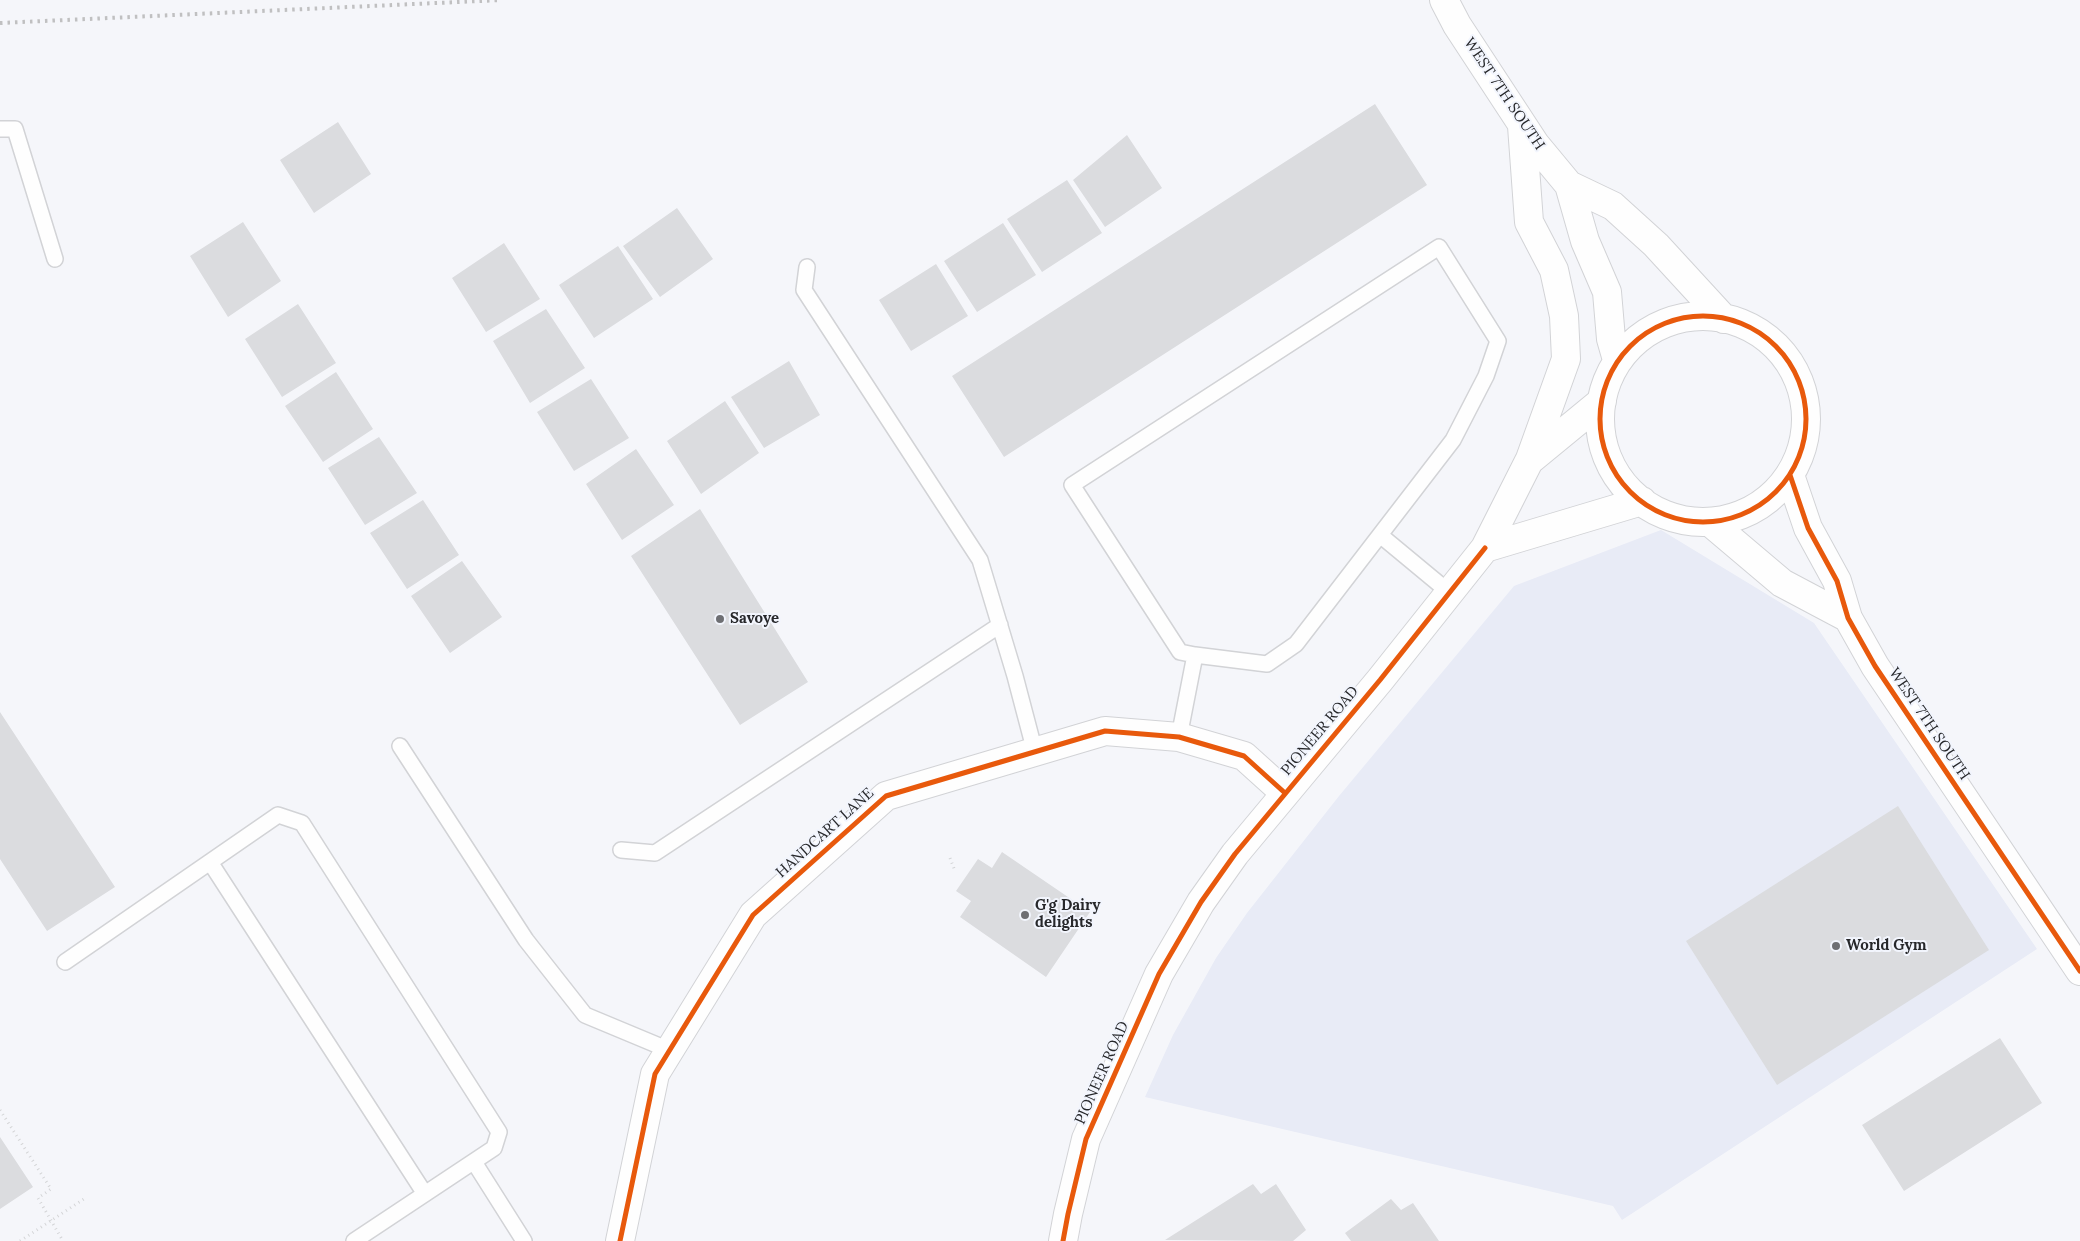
<!DOCTYPE html>
<html>
<head>
<meta charset="utf-8">
<style>
	body { margin:0 }
	canvas { display:block; background:#f5f6fa }
</style>
</head>
<body>
<canvas width="2080" height="1241"></canvas>
<script>
const context = document.querySelector('canvas').getContext('2d');
context.lineJoin = 'round';
function paint(path, color) { context.fillStyle = color; context.fill(path, 'evenodd'); }
function strokePath(path, color, width, dash) { context.strokeStyle = color; context.lineWidth = width; context.lineCap = dash ? 'butt' : 'round'; context.setLineDash(dash || []); context.stroke(path); }
function drawText(font, color, halo, rows, align = 'center') {
  context.font = font + ' Lora,serif'; context.lineWidth = 4; context.setLineDash([]); context.textBaseline = 'middle'; context.strokeStyle = halo; context.fillStyle = color; for (const [text, x, y, turn = 0] of rows) {
    context.save(); context.translate(x, y); context.rotate((+turn || 0) * Math.PI / 180); context.textAlign = isNaN(turn) ? turn : align; if (halo) context.strokeText(text, 0, 0); context.fillText(text, 0, 0); context.restore();
  }
}
paint(new Path2D(`
	M1661 530 1814 623 2037 949 1622 1220 1613 1206 1145 1097 1173 1035 1216 958 1247 913 1339 796 1514 586Z`), '#e8ebf6');
paint(new Path2D(`
	M1375 104 1427 185 1004 457 952 376Z
	M338 122 371 174 314 213 280 160Z
	M1127 135 1162 188 1105 227 1073 180Z
	M1067 180 1102 233 1042 272 1007 219Z
	M677 208 713 259 660 297 623 246Z
	M243 222 281 281 228 317 190 256Z
	M1003 223 1036 275 977 312 944 261Z
	M504 243 540 299 486 332 452 278Z
	M618 246 653 299 594 338 559 285Z
	M936 264 968 316 911 351 879 300Z
	M298 304 336 363 282 397 245 339Z
	M546 309 585 368 530 403 493 341Z
	M789 361 820 415 764 448 731 397Z
	M336 372 373 429 323 462 285 406Z
	M591 379 629 438 574 471 537 412Z
	M725 401 759 453 701 494 667 441Z
	M379 437 417 493 365 525 328 468Z
	M636 449 674 505 622 540 586 484Z
	M423 500 459 555 407 589 370 533Z
	M700 509 808 682 740 725 631 556Z
	M462 561 502 617 450 653 411 596Z
	M0 712 115 887 47 931 0 859Z
	M1898 806 1989 950 1777 1085 1686 941Z
	M1002 852 1090 912 1046 977 960 917 971 901 956 891 978 859 992 868Z
	M2000 1038 2042 1103 1904 1191 1862 1125Z
	M0 1137 33 1187 0 1209Z
	M1253 1184 1261 1194 1276 1184 1306 1230 1293 1241 1165 1240Z
	M1391 1199 1401 1210 1413 1203 1439 1241H1351L1345 1233Z`), '#dbdcdf');
const lane = new Path2D(`
	M0 129H15L55 259
	M807 267 804 290 980 560 1015 676 1035 752
	M1380 535 1450 593
	M1179 737 1195 655 1267 664 1296 644 1453 440 1486 376 1498 341 1439 247 1072 485 1180 652 1195 655
	M400 746 526 940 585 1015 669 1050
	M621 850 655 853 1000 625
	M210 862 425 1194
	M65 962 278 815 302 823 499 1132 494 1148 354 1241
	M474 1162 524 1241`);
const street = new Path2D(`
	M1790 475 1808 528 1837 581 1848 618 1875 666 2080 971
	M1711 523 1782 583 1848 618
	M620 1241 655 1074 753 915 886 796 1105 731 1179 737 1244 756 1285 793`);
const secondary = new Path2D(`
	M1444 0 1457 25 1535 144 1569 185 1585 241 1607 292 1611 339 1617 360
	M1522 126 1529 222 1554 270 1564 316 1566 359 1530 459
	M1569 185 1613 206 1656 245 1724 319
	M1600 419a103 103 0 1 1 206 0a103 103 0 1 1-206 0Z
	M1485 548 1642 501
	M1063 1241 1068 1214 1086 1139 1159 974 1201 902 1235 854 1380 680 1485 548 1529 461 1602 401`);
strokePath(lane, '#d2d3d6', 18);
strokePath(street, '#d2d3d6', 30);
strokePath(secondary, '#d2d3d6', 30);
strokePath(new Path2D(`
	M950 858 955 871
	M0 1110 51 1189 38 1198 63 1241
	M20 1241 84 1199`), '#d4d5d7', 3, [1, 4]);
strokePath(lane, '#fefefe', 15);
strokePath(street, '#fefefe', 28);
strokePath(secondary, '#fefefe', 28);
strokePath(new Path2D(`
	M0 23 502 0`), '#c0c0c1', 4, [2.5, 5]);
strokePath(new Path2D(`
	M1600 419a103 103 0 1 1 206 0a103 103 0 1 1-206 0Z
	M1790 475 1808 528 1837 581 1848 618 1875 666 2080 971
	M620 1241 655 1074 753 915 886 796 1105 731 1179 737 1244 756 1285 793
	M1063 1241 1068 1214 1086 1139 1159 974 1201 902 1235 854 1380 680 1485 548`), '#e8590c', 5);
for (const [x, y, r, color] of [
	[720,619,5,"#6e6f73"],
	[1025,915,5,"#6e6f73"],
	[1836,946,5,"#6e6f73"]
]) { const dot = new Path2D(); dot.arc(x, y, r, 0, 2 * Math.PI); context.fillStyle = color; context.fill(dot); strokePath(dot, '#f2f5fd', 2); }
drawText('15px', '#26272a', '#f2f5fd', [
	["WEST 7TH SOUTH",1504,94,56],
	["WEST 7TH SOUTH",1929,724,56],
	["PIONEER ROAD",1320,731,-50],
	["HANDCART LANE",825,833,-42],
	["PIONEER ROAD",1102,1073,-66]
]);
drawText('bold 15px', '#26272a', '#f2f5fd', [
	["Savoye",730,619],
	["G'g Dairy",1035,906],
	["delights",1035,923],
	["World Gym",1846,946]
], 'left');
</script>
</body>
</html>
